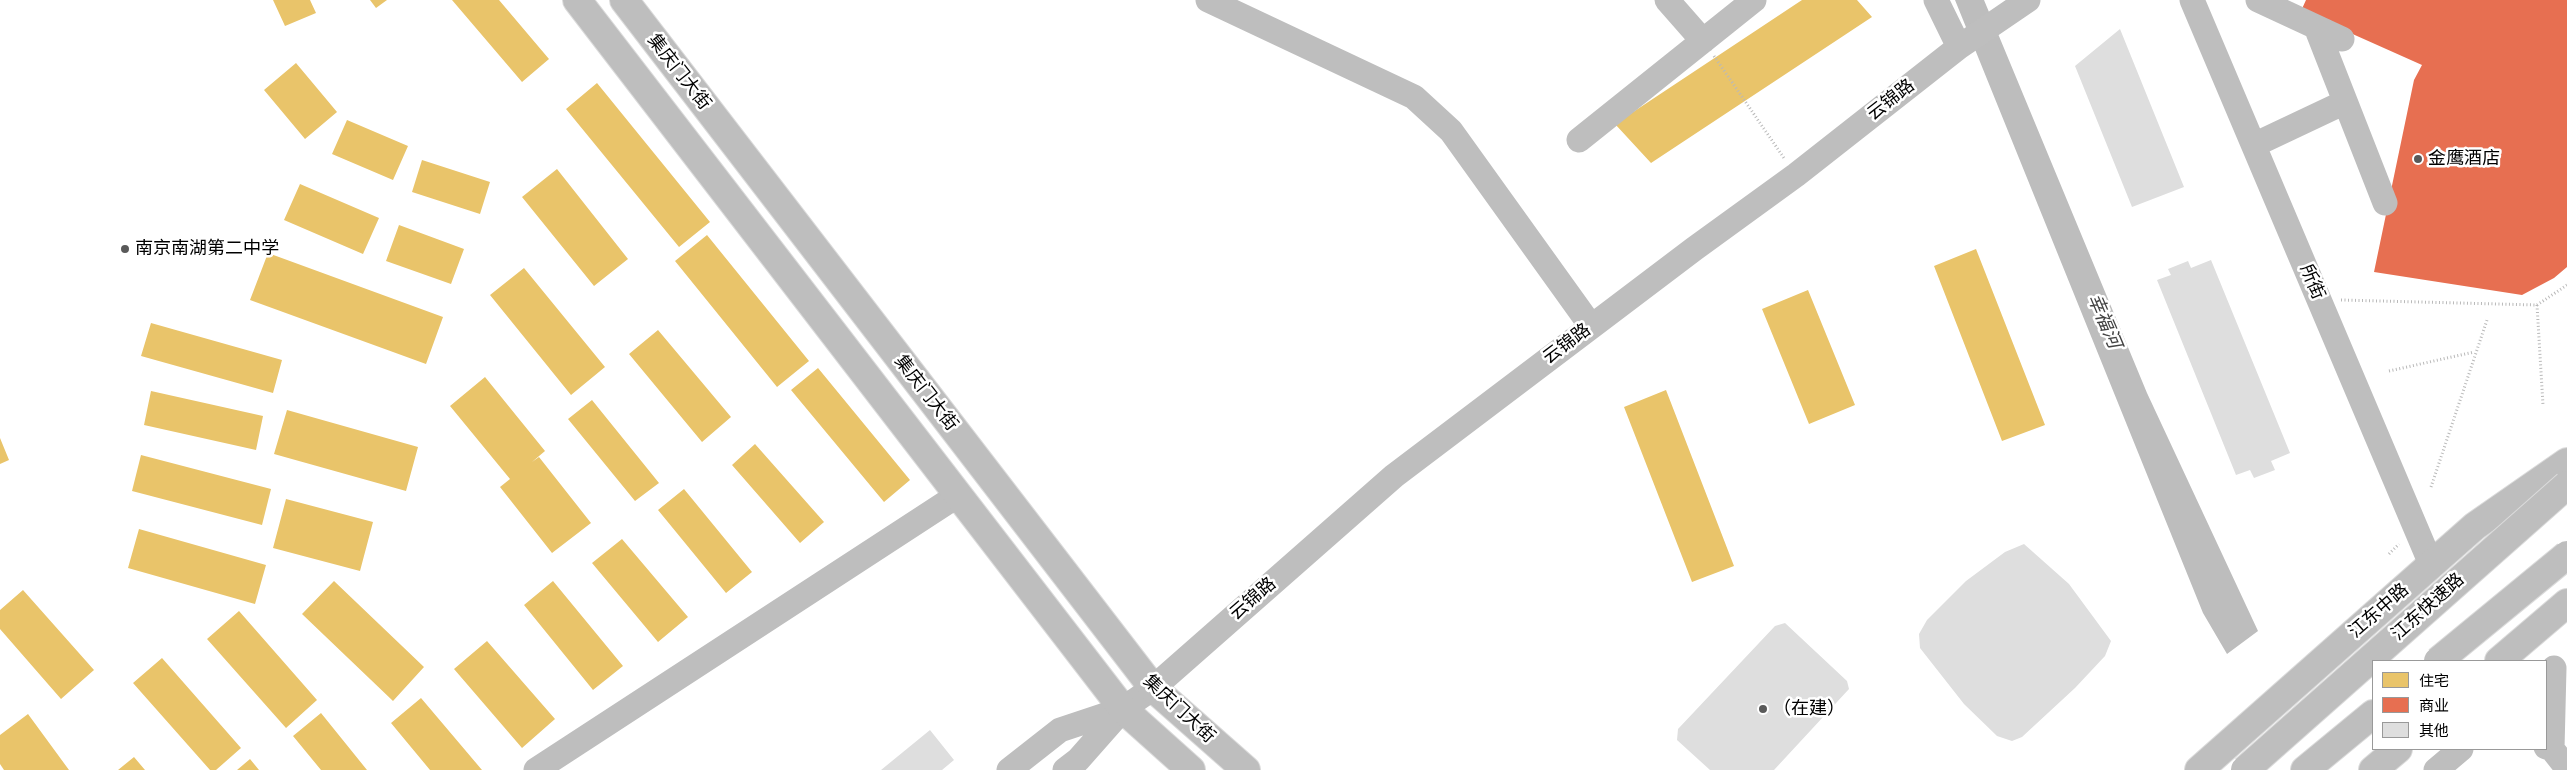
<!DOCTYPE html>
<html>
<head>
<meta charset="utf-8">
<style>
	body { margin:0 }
	#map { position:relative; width:2567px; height:770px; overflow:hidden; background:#fff; font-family:"PT Sans Narrow","Noto Sans SC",sans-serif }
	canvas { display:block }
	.legend { position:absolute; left:2372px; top:660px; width:175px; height:90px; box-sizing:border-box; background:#fff; border:1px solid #999; margin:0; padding:6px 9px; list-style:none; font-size:15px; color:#000 }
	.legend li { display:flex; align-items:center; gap:10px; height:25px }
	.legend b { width:25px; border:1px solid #999 }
</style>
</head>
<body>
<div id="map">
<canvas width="2567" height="770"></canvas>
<ul class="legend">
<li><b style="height:14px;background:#e9c46a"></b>住宅</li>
<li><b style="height:14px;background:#e76f51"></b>商业</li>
<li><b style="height:14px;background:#dedede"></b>其他</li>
</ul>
</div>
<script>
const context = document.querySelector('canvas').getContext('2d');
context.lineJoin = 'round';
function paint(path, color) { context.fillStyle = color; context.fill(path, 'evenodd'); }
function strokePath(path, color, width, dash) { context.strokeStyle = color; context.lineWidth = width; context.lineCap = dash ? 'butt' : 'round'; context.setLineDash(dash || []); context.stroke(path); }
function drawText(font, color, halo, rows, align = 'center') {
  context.font = font + ' "PT Sans Narrow","Noto Sans SC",sans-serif'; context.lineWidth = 5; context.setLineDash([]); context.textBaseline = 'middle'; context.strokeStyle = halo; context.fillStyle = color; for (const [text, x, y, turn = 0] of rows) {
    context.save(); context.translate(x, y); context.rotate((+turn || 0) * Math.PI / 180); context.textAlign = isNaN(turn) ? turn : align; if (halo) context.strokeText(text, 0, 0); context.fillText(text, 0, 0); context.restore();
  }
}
paint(new Path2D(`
	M1955 0H1984L2147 393 2258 631 2227 654 2203 613Z`), '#bdbdbd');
paint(new Path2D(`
	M273 0H310L316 13 285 26Z
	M370 0H387L376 8Z
	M452 0H499L549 59 522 82Z
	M1802 0H1857L1872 17 1651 163 1615 124Z
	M296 63 337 112 305 139 264 90Z
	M597 83 710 222 679 247 566 109Z
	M347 120 408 146 393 180 332 154Z
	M422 160 490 182 480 214 412 192Z
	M557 169 628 259 594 286 522 197Z
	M300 184 379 218 363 254 284 220Z
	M399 225 464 249 451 284 386 261Z
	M707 235 809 361 777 387 675 261Z
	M1976 249 2045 425 2002 441 1934 266Z
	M268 253 443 317 426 364 250 300Z
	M524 268 605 367 571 395 490 295Z
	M1808 290 1855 405 1809 424 1762 309Z
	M151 323 282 360 273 393 141 356Z
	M658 330 731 417 702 442 629 354Z
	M818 368 910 480 884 502 791 390Z
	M485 377 545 451 532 462 539 457 591 523 552 553 500 487 510 479 450 406Z
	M1666 390 1734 566 1692 582 1624 407Z
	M151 391 263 416 256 450 144 425Z
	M592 400 659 483 635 501 568 419Z
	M287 410 418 447 406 491 274 454Z
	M0 438 9 460 0 464Z
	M755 444 824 522 800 543 732 465Z
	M141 455 271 489 262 525 132 491Z
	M684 489 752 572 726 593 658 510Z
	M286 499 373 522 360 571 273 548Z
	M139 529 266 565 255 604 128 568Z
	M622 539 688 617 658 642 592 563Z
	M334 581 424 667 393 701 302 614Z
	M553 581 623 666 593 690 524 605Z
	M23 590 94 670 61 699 0 629V610Z
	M239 611 317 700 286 728 207 639Z
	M487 641 555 719 522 748 454 669Z
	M162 658 241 748 216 770H210L133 683Z
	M421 698 482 770H430L391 723Z
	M321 713 367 770H321L293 736Z
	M28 714 69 770H4L0 764V735Z
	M134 757 145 770H118Z
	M250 759 259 770H237Z`), '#e9c46a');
paint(new Path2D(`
	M2306 0H2567V267L2554 278 2522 295 2374 272 2414 80 2422 65 2301 11Z`), '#e76f51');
paint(new Path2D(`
	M2120 29 2184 187 2132 207 2075 66Z
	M2211 260 2290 453 2271 461 2275 470 2254 478 2250 470 2236 475 2157 280 2171 275 2168 269 2188 261 2191 268Z
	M2024 544 2069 584 2111 641 2105 656 2075 688 2022 737 2012 741 1997 736 1964 704 1920 648 1919 634 1927 620 1966 581 2005 552Z
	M1785 623 1847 681 1849 689 1774 770H1710L1677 740 1678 729 1775 626Z
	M930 730 954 760 942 770H881Z`), '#dedede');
const major = new Path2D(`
	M577 0 1123 709 1191 770
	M624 0 1153 688 1246 770
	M2499 661 2567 603
	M2199 770 2475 526 2567 462
	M2373 770 2398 749`);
const highway = new Path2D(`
	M2305 770 2373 714`);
strokePath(major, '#dbdbdb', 30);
strokePath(highway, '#dbdbdb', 30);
strokePath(new Path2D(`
	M1714 56 1784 158
	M2341 300 2537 305 2567 285
	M2537 305 2543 405
	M2389 371 2474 352
	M2431 487 2487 320
	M2389 554 2399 544`), '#b9b9b9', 3, [1, 2.5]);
strokePath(new Path2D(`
	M1208 0 1414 97 1451 131 1591 326
	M1667 0 1703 41
	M1936 0 1959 47
	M2192 0 2431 564
	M2258 0 2342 39
	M2316 27 2385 203
	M1579 140 1754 0
	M2254 145 2345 102
	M2546 747 2552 749 2567 768
	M2552 749 2554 668
	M536 770 958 495
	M1009 770 1060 730 1123 709
	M1065 770 1078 760 1123 709 1153 688 1394 476 1694 249 1796 175 1959 47 2028 0
	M2436 770 2461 749`), '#bebebe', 25);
strokePath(major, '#bebebe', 28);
strokePath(highway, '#bebebe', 28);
const highwayBridge = new Path2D(`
	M2438 661 2567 555
	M2245 770 2567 485`);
strokePath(highwayBridge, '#dbdbdb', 30, []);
strokePath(highwayBridge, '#bebebe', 28);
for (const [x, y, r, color] of [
	[2418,159,5,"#595959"],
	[125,249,5,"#595959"],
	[1763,709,5,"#595959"]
]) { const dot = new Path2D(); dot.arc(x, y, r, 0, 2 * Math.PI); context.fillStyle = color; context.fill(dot); strokePath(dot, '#fff', 2); }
drawText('18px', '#000', '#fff', [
	["集庆门大街",679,72,52],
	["云锦路",1891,100,-38],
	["所街",2312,282,67],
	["云锦路",1567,344,-37],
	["集庆门大街",926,393,52],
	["云锦路",1253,599,-41],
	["江东快速路",2428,607,-42],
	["江东中路",2379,611,-41],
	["集庆门大街",1179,709,43]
]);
drawText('18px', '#000', '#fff', [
	["金鹰酒店",2428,159],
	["南京南湖第二中学",135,249],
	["（在建）",1773,709]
], 'left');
drawText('italic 19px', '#424242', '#fff', [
	["幸福河",2104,321,67]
]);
</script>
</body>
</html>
